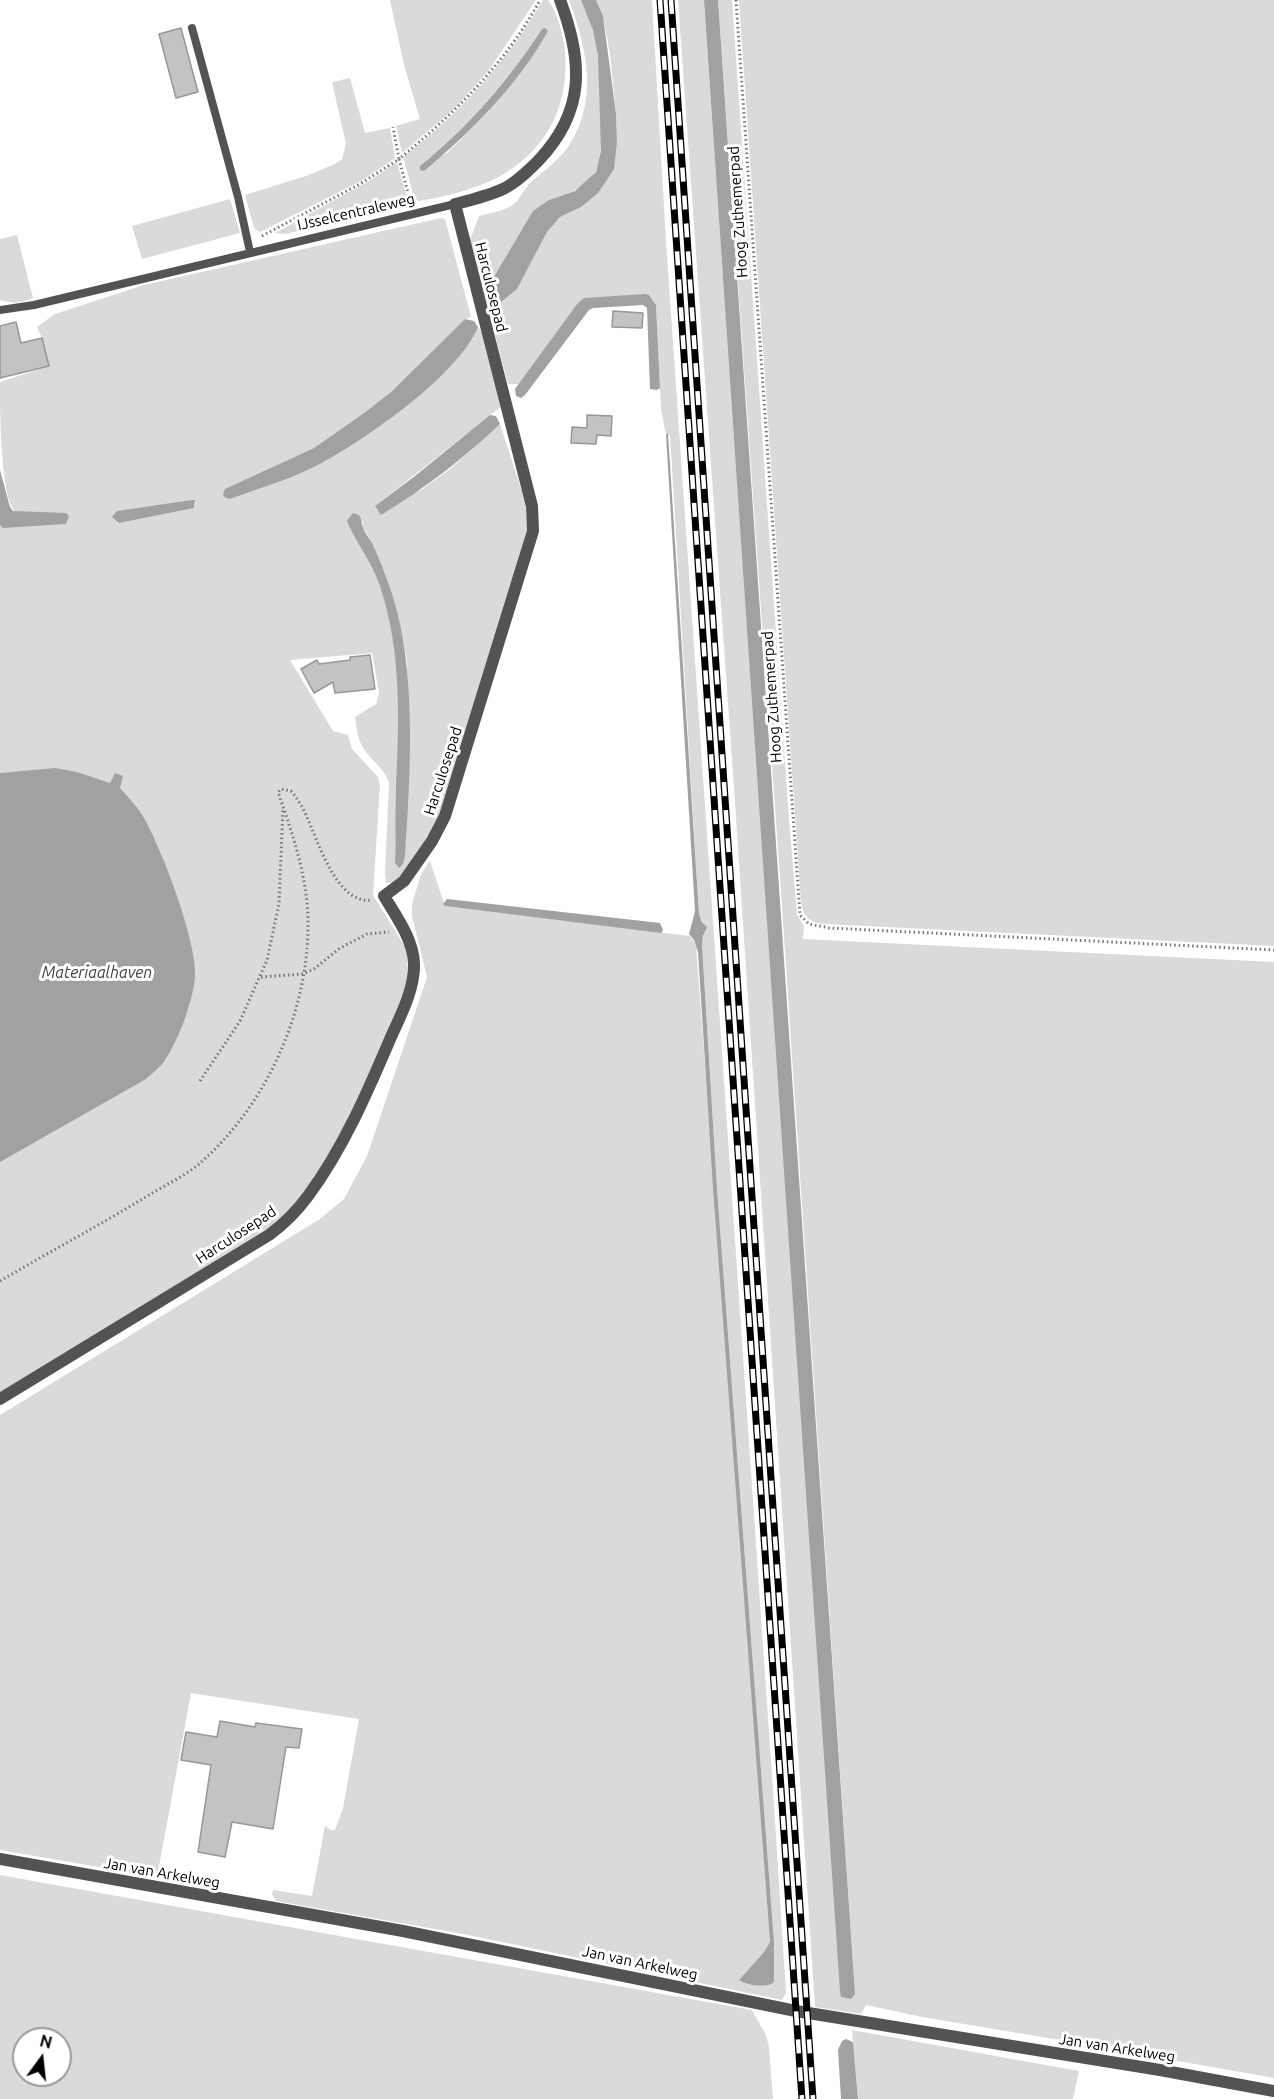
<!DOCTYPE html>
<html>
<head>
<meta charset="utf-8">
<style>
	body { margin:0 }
	#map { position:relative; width:1274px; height:2099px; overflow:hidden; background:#fff; font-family:Ubuntu,sans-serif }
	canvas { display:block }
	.north { position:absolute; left:12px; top:2027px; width:60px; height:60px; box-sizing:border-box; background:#fff; border:2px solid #999; border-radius:50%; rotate:15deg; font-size:16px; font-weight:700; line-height:24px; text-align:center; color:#000 }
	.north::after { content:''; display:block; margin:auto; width:21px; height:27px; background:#000; clip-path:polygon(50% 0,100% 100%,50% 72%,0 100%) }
</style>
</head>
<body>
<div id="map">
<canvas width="1274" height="2099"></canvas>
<div class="north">N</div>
</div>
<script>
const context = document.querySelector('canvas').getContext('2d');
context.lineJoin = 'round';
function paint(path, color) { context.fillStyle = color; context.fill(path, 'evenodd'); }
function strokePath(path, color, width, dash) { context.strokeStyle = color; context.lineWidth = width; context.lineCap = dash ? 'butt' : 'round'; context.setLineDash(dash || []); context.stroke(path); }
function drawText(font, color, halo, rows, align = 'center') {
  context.font = font + ' Ubuntu,sans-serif'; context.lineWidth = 6; context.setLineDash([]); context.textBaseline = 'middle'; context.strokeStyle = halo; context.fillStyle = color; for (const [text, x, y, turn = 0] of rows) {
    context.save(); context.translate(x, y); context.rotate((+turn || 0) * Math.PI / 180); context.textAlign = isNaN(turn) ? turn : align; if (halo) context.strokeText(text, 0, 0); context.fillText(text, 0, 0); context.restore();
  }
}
paint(new Path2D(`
	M390 0H536L489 70 455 108 402 153 396 126 420 119 404 65Z
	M543 0H548C557 12 561 28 564 43 572 97 551 147 502 175 480 188 444 197 419 201L414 198 403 157C460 114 507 61 543 0ZM542 29 548 31 521 71 488 112 447 153 420 166C468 126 508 81 542 29Z
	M569 0H581C585 10 590 20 593 30 600 54 609 152 595 172 584 189 566 195 549 200L517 289 547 232 560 217 581 207 617 142 616 114 610 54 603 16 596 0H652L666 241 773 1790 786 1993 782 2000 463 1934 276 1901 272 1894 273 1890 312 1896 325 1826 331 1830H335L343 1808 359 1719 191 1693 157 1877 0 1850V1415L320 1219 344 1199 367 1156 427 977 412 916V904L421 874 430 861 445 906 690 936 696 945 770 1942 764 1952 739 1980 773 1982 774 1942 717 1189 702 945 705 926 699 914 670 435H666L661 409 656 305 649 295 577 304 519 384H508L470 240 479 216C490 213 505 211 514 204 521 198 524 188 531 182 544 171 558 161 568 147 599 100 587 49 569 0Z
	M678 0H704L820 1689 855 1994 781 892 718 0H732L788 806 797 915 804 926 803 939 1274 962V2078L1060 2040 922 2017 866 2005 861 2014 815 2007 734 788Z
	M739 0H1274V946L825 924C801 922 802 909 800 889Z
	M350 78 365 133 390 128 395 158 361 181 260 232 254 228 245 195 306 176 335 164 342 159 346 144 332 82Z
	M397 162 406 194 402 205 286 234 275 233 369 181Z
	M230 199 240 233 142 259 132 226Z
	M441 218 445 219 471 317 465 319 391 392 364 413 314 448 226 489V498L230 499C260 488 292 479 320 464 366 439 458 376 478 327L484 335 502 406 375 506 421 490 450 469 500 424 526 504 527 529 451 786 431 836 396 882 386 883 385 872 389 783C384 767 372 762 364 749 357 739 357 728 355 717L376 704 379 693 372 653 290 660 333 731 348 735 352 749 378 777 380 785 373 895 405 947 407 956 408 976 402 998 382 1047 338 1139 318 1173 293 1208 269 1228 0 1393V774L40 770 0 773V525L16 512C0 500 0 407 0 382L49 366 42 338 37 327 55 314 144 285ZM192 500 196 502 194 508 119 523 158 506ZM363 521V527L371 541 397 611 407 660 409 761 403 864 395 863C397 762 416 610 350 527ZM96 779 120 788 140 812 158 846 189 936 190 1004 177 1036 162 1063 146 1079Z
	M17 235 33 298C21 303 12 304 0 300V239Z
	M0 1875 752 2010 766 2035 769 2047 773 2099H0ZM24 2039H60V2075H24Z
	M852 2030 1079 2071 1073 2099H858Z`), '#dadada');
paint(new Path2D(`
	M581 0H596L603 16 616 114 617 142 614 169 598 193 581 207 560 217 547 232 517 289 501 302 489 299 491 282 533 211 549 200 575 191 596 172 601 151 598 56 593 30Z
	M704 0H718L846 1862 855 1994 851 1999 841 1997 840 1991Z
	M545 28 548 31C517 86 472 131 424 171L420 170V166C469 126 508 81 542 29Z
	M645 294 649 295 656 305 660 388 657 390 650 389 647 308 643 305 593 308 589 310 525 395 521 398 516 396 515 389 577 304 584 298Z
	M465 319 474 321 478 327C458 376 366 439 320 464 292 479 260 488 230 499L226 498 223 495 225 489 314 448 364 413 391 392Z
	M490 415 496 416 500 424C462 460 425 488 381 515L375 506 415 476Z
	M668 433 699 914 702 922 707 927 703 936 702 945 717 1189 774 1942V1980L773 1983C764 1988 747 1985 739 1980L764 1952 770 1942 713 1188 698 952 694 940 689 934 695 911 666 435Z
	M0 470 10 507 13 511 66 513 69 516 66 524 3 528 0 525Z
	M192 500H195L194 508 119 523 112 517 117 511Z
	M353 513 359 515C362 520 361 522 363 527 364 532 369 538 372 543 382 565 391 588 397 611 416 684 410 781 405 856L403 864 399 868 395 863C396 838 395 814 396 790 399 721 402 652 380 586 372 562 356 543 347 521Z
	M55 768 77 772 110 783 115 773 123 776 120 788C127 796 135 804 141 813 160 843 198 943 195 978 192 1004 178 1042 163 1063 158 1069 151 1074 146 1079L0 1162V773Z
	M447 899 660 923 663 930 661 933 445 906 443 904Z
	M846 2039 853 2042 858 2099H841L838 2050 842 2041Z`), '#a1a1a1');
const building = new Path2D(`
	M181 28 198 92 176 98 159 34Z
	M613 311 643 313 642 328 612 327Z
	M16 322 21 343 42 338 49 366 0 378V326Z
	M587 415 612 416 611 436 597 435 596 444 571 443 572 427 587 428Z
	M370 655 375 689 335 693 333 682 314 693 301 669 317 660 319 664 350 660V657Z
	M220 1721 255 1727 256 1723 302 1729 299 1748 286 1747 273 1829 232 1822 225 1857 198 1852 211 1765 181 1760 186 1732 217 1737Z`);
paint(building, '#c3c3c3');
strokePath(building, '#979797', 1.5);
strokePath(new Path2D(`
	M736 0 800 915 809 924 830 928 1274 950
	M411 204 399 159C454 114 506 63 540 0
	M262 236 360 184 399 159 393 127
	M261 977 303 974 314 969 340 948 367 934 389 932
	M200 1081 240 1021 267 960 279 904 283 807
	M0 1281C49 1252 100 1225 149 1195 165 1185 185 1176 199 1164 265 1107 307 1015 308 928 309 881 293 835 278 792L281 789 291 791C297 798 302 806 306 815 318 840 336 905 372 900`), '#757575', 3, [1.5, 3]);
strokePath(new Path2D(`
	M192 28 238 197 250 252
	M0 310 34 305 455 204`), '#535353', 8);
strokePath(new Path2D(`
	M0 1399 269 1235C284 1224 297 1211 308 1196 343 1149 368 1091 391 1037 401 1015 415 988 414 963 413 939 396 916 384 896L404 881 432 841 445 816 533 531 532 506 455 204C471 200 488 196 503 189 516 183 528 171 538 161 586 111 583 61 560 0
	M0 1859 403 1931 796 2011 1160 2070 1274 2091`), '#535353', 12);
const rail = new Path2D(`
	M660 0 802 2099
	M671 0 813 2099`);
strokePath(rail, '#000', 7);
strokePath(rail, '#fff', 4.5, [14]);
drawText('15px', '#000', '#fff', [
	["IJsselcentraleweg",356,212,-13],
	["Hoog Zuthemerpad",738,212,-94],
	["Harculosepad",491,287,76],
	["Hoog Zuthemerpad",772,697,-94],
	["Harculosepad",443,771,-72],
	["Harculosepad",236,1235,-33],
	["Jan van Arkelweg",162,1873,10],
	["Jan van Arkelweg",640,1963,12],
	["Jan van Arkelweg",1117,2048,9]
]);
drawText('italic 16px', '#424242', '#fff', [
	["Materiaalhaven",97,973]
]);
</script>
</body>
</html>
